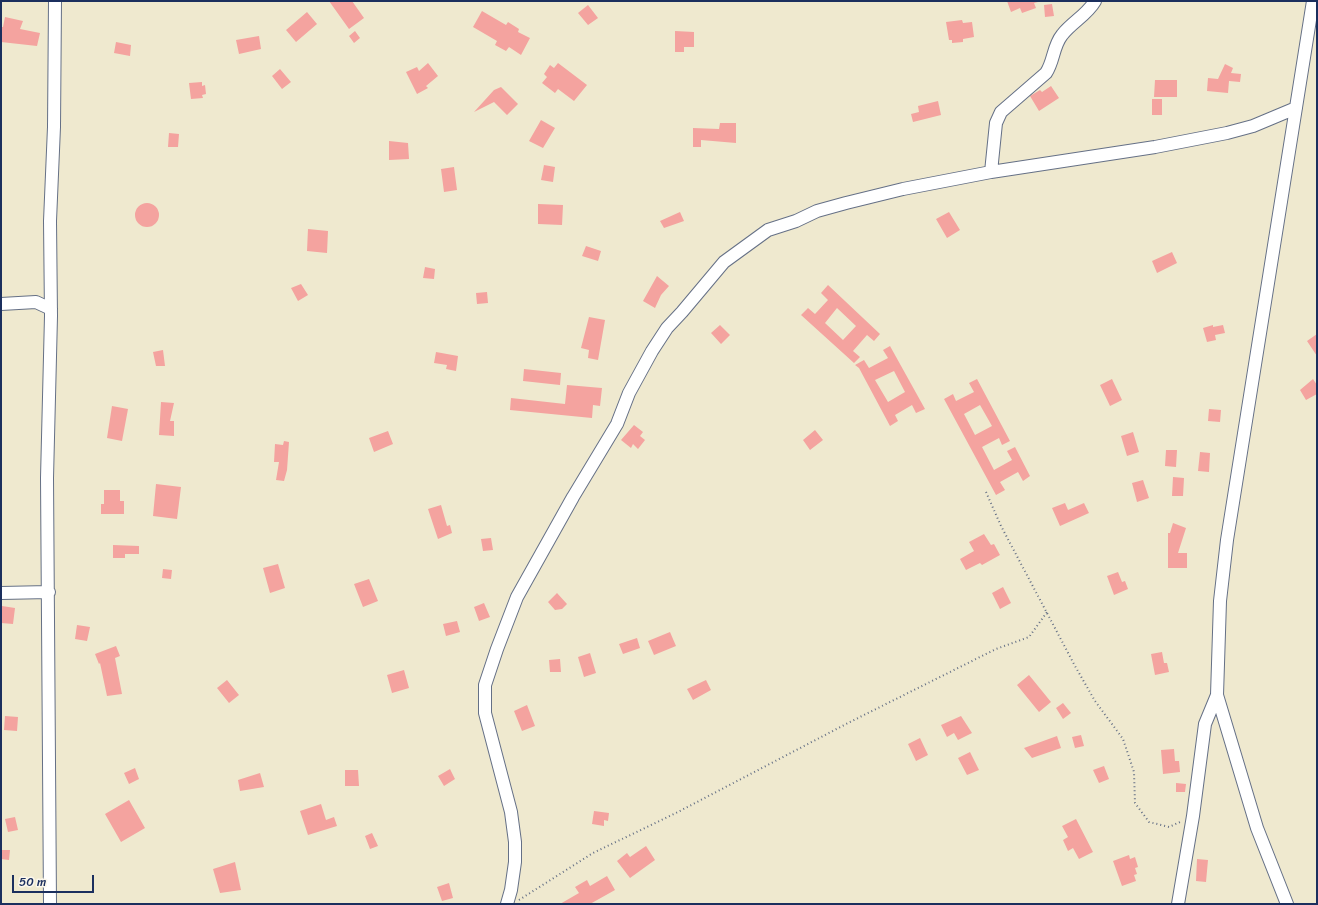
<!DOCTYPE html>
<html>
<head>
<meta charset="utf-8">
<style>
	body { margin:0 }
	#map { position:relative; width:1318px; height:905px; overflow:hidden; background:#efe9cf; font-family:Sriracha,sans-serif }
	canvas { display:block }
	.frame { position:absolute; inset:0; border:2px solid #1b2f5e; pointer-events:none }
	.scale { position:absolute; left:12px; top:875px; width:82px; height:18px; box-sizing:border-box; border:2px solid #1b2f5e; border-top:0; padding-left:5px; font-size:12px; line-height:14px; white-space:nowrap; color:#1b2f5e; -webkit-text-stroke:3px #fbf7ec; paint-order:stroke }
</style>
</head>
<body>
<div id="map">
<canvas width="1318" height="905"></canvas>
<div class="frame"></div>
<div class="scale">50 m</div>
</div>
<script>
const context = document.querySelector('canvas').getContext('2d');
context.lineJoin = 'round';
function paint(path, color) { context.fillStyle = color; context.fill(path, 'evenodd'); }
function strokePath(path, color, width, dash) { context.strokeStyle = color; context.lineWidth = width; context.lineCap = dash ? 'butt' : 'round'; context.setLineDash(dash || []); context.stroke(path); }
paint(new Path2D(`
	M329 1H352L364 18 349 29Z
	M1007 1H1038V2L1034 3 1036 8 1022 13 1020 8 1011 12Z
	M1052 4 1054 16 1045 17 1044 5Z
	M588 5 598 18 588 25 578 13Z
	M482 11 506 25 508 22 519 29 518 32 530 38 521 55 509 47 506 51 495 45 497 41 473 27Z
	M307 12 317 24 296 42 286 30Z
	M5 17 23 21 20 29 40 33 37 46 1 42V27H3Z
	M962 20 963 23 972 22 974 37 963 39V42L952 43V40H949L946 22Z
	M355 31 360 38 354 43 349 36Z
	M675 31 694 32V47H684V52H675Z
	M259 36 261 49 239 54 236 40Z
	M116 42 131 45 130 56 114 53Z
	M428 63 438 76 426 86 428 88 417 94 406 72 417 67 419 71Z
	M558 63 587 85 574 101 558 89 555 93 542 83 547 77 544 74 550 65 554 68Z
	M1225 64 1233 68 1231 73 1241 74 1240 82 1229 81 1228 93 1207 91 1208 78 1218 79Z
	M280 69 291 82 282 89 272 76Z
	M1155 80H1177V97H1154Z
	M202 82V86L205 85 206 94 202 95 203 98 191 99 189 83Z
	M1051 86 1059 98 1039 111 1030 96 1040 90 1042 92Z
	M501 87 518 104 507 115 494 102 474 112 494 90Z
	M1152 99H1162V115H1152Z
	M938 101 941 115 913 122 911 114 919 112 918 106Z
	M541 120 555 128 543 148 529 141Z
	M720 123H736V143L701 140V147H693V128L719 129Z
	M169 133 179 134 178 147H168Z
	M389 141 408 143 409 159 389 160Z
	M544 165 555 167 553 182 541 180Z
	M454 167 457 190 444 192 441 169Z
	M135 215a12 12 0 1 1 24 0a12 12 0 1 1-24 0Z
	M538 204 563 205 562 225 538 224Z
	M680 212 684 221 664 228 660 221Z
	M949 212 960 230 947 238 936 219Z
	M308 229 328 231 327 253 307 251Z
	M586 246 601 251 598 261 582 256Z
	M1172 252 1177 263 1157 273 1152 261Z
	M425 267 435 269 434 279 423 278Z
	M657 276 669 286 661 295 655 308 643 301Z
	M301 284 308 295 298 301 291 288Z
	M828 285 880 334 874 341 867 335 853 351 860 357 854 363 801 315 808 308 815 314 828 300 821 293ZM837 308 856 326 843 340 825 323Z
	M487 292 488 303 477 304 476 293Z
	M589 317 605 320 598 360 588 358 589 350 581 348Z
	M720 325 730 335 721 344 711 333Z
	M1213 325V327L1223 325 1225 333 1215 335 1216 340 1207 342 1203 328Z
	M1317 334V356L1307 341Z
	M890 346 925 409 916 413 912 405 895 415 898 421 890 426 859 368 855 365 864 360 869 368 888 358 883 350ZM894 371 905 392 888 402 875 380Z
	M163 350 165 366H156L153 352Z
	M436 352 458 356 456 371 446 369 447 365 434 363Z
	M524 369 561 373 560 385 523 381Z
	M977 379 1010 441 1002 445 999 438 982 447 994 470 1012 460 1007 451 1015 447 1030 476 1023 481 1018 472 1000 482 1005 490 996 495 944 399 953 394 956 401 974 392 969 383ZM980 405 992 426 975 435 964 414Z
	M1112 379 1122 400 1110 406 1100 385Z
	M1313 379 1317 385V394L1306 400 1300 390Z
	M567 385 602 388 600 406 593 405 592 418 510 410 511 398 565 404Z
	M161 402 174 403 170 421H174V436L159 435Z
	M112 406 128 409 122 441 107 438Z
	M1209 409 1221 410 1220 422 1208 421Z
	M634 425 643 432 640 436 645 440 638 449 633 444 631 448 621 440Z
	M815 430 823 440 810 450 803 440Z
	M388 431 393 444 374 452 369 438Z
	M1133 432 1139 452 1127 456 1121 436Z
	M284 441 289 442 287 470 284 481 276 480 279 462H274L275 444 283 445Z
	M1166 450H1177L1176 467 1165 466Z
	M1200 452 1210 453 1209 472 1198 471Z
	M1173 477 1184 478 1183 496H1172Z
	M1143 480 1149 498 1137 502 1132 483Z
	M156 484 181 487 177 519 153 516Z
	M104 490H120V501H124V514H101V504H104Z
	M1065 503 1068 510 1084 503 1089 513 1060 526 1052 508Z
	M441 505 447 526 450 525 452 533 438 539 428 509Z
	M1173 523 1186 528 1178 553H1187V568H1168V533H1170Z
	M984 534 991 545 994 544 1000 555 982 565 980 563 966 570 960 559 974 551 969 542Z
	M491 538 493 550 483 551 481 539Z
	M113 545 139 546V554H125V558H113Z
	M278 564 285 588 270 593 263 568Z
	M163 569 172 570 171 579 162 578Z
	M1118 572 1122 582 1125 581 1128 589 1114 595 1107 576Z
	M369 579 378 601 363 607 354 584Z
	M1003 587 1011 603 1000 609 992 593Z
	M557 593 567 604 562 609 555 610 548 602Z
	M484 603 490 617 479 621 474 607Z
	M2 606 15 608 13 624 1 623Z
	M457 621 460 632 446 636 443 624Z
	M77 625 90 627 87 641 75 639Z
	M670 632 676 646 654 655 648 641Z
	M637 638 640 648 623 654 619 644Z
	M116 646 120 656 115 658 122 694 107 696 100 663 99 664 95 654Z
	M1162 652 1164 663H1167L1169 672 1155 675 1151 654Z
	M590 653 596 673 584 677 578 657Z
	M560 659 561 672H550L549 660Z
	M404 670 409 688 392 693 387 675Z
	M1029 675 1051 702 1039 712 1017 685Z
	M227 680 239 695 229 703 217 688Z
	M706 680 711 690 693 700 687 689Z
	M1063 703 1071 713 1063 719 1056 708Z
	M527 705 535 726 522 731 514 711Z
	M5 716 18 717 17 731 4 730Z
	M961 716 972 733 958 740 954 733 947 737 941 725Z
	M1081 735 1084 746 1075 748 1072 737Z
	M1057 736 1061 748 1032 758 1024 748Z
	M920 738 928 755 916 761 908 744Z
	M1174 749 1175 761H1179L1180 772 1163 774 1161 750Z
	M970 752 979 770 967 775 958 758Z
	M1104 766 1109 779 1099 783 1093 770Z
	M135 768 139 779 129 784 124 773Z
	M450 769 455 779 444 786 438 776Z
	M345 770H358L359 786H345Z
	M260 773 264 787 240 791 238 780Z
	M1176 783 1186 784 1185 792H1176Z
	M129 800 145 828 121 842 105 814Z
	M321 804 326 820 334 817 337 826 308 835 300 811Z
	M594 811 609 813 608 821 604 820V826L592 824Z
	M15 817 18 830 8 832 5 819Z
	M1076 819 1093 852 1079 859 1073 848 1068 851 1063 840 1068 837 1062 826Z
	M372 833 378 846 370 849 365 836Z
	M646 846 655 860 630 878 617 861 627 853 630 857Z
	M1 850H10L9 860 1 859Z
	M1129 855 1130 859 1135 857 1138 867 1135 868 1137 874 1134 875 1136 881 1122 886 1113 861Z
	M1197 859 1208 860 1206 882 1196 881Z
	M235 862 241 890 220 893 213 869Z
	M607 876 615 890 590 904H560L579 893 575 887 587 880 590 886Z
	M449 883 453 898 442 901 437 887Z`), '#f4a39f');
const minor = new Path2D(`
	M991 172 996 123 1001 112 1046 73C1054 61 1053 46 1062 35 1072 22 1087 15 1095 1
	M1 304 36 302 51 309
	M1 593 49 592
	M50 904 47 478 51 316 50 221 54 127 55 1
	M507 904 511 890 515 862V842L511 812 485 713V685L497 649 517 597 573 497 617 424 629 393 652 351 667 328 682 312 724 262 768 230 796 221 817 211 846 203 903 189 991 172 1155 147 1227 133 1253 126 1296 108
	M1178 904 1193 816 1205 724 1217 695
	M1287 904 1257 828 1217 695 1220 601 1227 540 1313 1`);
strokePath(minor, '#657086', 14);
strokePath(new Path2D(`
	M986 492 1001 526 1075 666 1095 701 1123 739 1134 772 1135 803 1149 822 1169 827 1180 822
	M519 900 593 853 676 813 848 723 996 649 1029 637 1047 612`), '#657086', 2, [1, 3]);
strokePath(minor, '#fff', 12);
</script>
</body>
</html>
